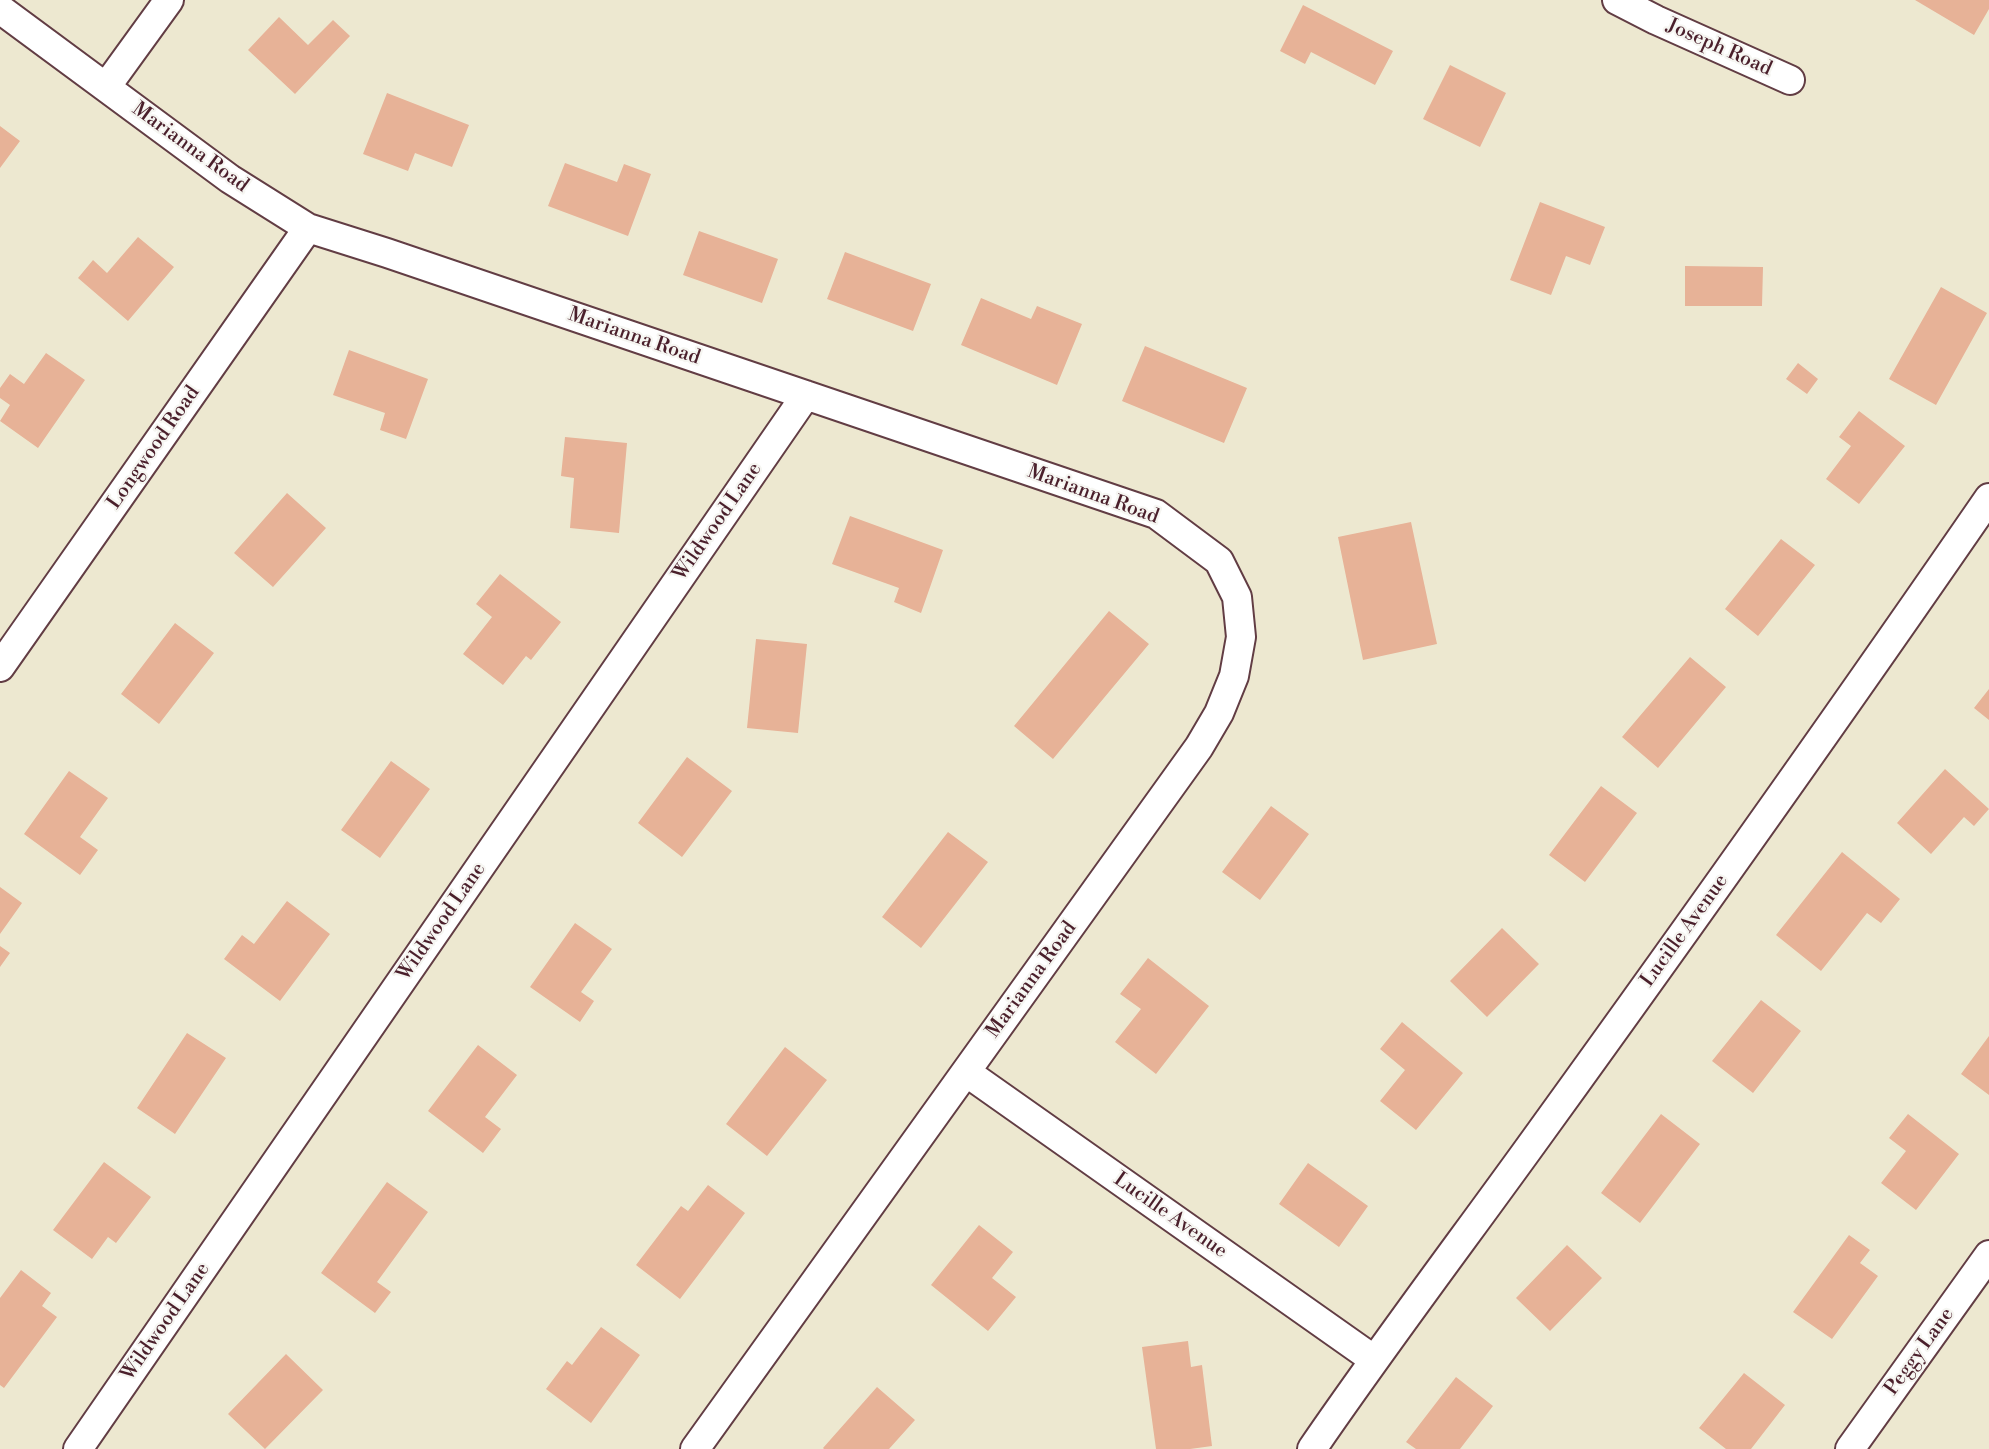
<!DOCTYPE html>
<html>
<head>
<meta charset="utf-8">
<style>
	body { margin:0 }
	canvas { display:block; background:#ede8d0 }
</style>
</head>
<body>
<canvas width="1989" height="1449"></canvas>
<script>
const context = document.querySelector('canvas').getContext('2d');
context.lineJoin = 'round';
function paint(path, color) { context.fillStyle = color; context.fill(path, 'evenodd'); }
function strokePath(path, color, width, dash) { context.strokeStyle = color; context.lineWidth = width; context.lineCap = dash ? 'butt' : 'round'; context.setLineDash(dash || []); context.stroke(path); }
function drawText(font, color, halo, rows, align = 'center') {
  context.font = font + ' "Libre Bodoni",serif'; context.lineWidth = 4.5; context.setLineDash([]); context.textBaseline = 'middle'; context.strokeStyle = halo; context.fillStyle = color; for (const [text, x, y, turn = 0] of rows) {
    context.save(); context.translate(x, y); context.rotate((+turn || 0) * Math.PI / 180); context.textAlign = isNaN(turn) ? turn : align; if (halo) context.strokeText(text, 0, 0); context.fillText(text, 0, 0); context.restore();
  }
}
paint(new Path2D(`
	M1915 0H1989V9L1974 35Z
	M1303 5 1393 51 1375 85 1311 52 1305 64 1280 51Z
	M279 17 308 45 333 20 350 36 295 94 248 50Z
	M1450 65 1506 93 1480 147 1423 119Z
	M387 93 469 125 452 167 415 153 408 171 363 154Z
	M0 126 20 141 0 168Z
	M565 163 617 182 624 164 651 174 628 236 548 206Z
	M1540 202 1605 227 1590 265 1566 256 1551 295 1510 280Z
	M699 231 778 259 762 303 683 275Z
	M138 237 174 267 128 321 78 278 93 260 107 273Z
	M845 252 931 284 913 331 827 299Z
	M1685 266 1763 267 1762 306H1685Z
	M1941 287 1987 313 1936 405 1889 379Z
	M981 298 1031 319 1037 306 1082 324 1057 385 961 345Z
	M1145 346 1247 388 1224 443 1122 401Z
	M349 350 428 379 406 439 380 430 385 413 333 395Z
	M46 353 85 380 38 448 0 421 10 405 0 398V388L10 374 24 384Z
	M1798 363 1818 379 1807 394 1786 379Z
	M1859 411 1905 446 1859 504 1826 479 1851 446 1839 437Z
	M565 437 627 443 619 533 570 528 574 478 561 476Z
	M287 493 326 528 273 587 234 553Z
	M850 516 943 550 921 613 894 602 899 588 832 564Z
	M1411 522 1437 644 1363 660 1338 537Z
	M1781 539 1815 565 1758 636 1725 609Z
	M500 574 561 622 531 660 526 656 503 685 463 654 492 617 476 604Z
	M1109 611 1149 644 1053 759 1014 726Z
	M175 623 214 653 159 724 121 694Z
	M756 639 807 644 798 733 747 728Z
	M1690 657 1726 687 1658 768 1622 737Z
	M1989 689V720L1974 708Z
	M687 757 732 791 682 857 638 823Z
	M391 761 430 789 380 858 341 830Z
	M1945 769 1989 809 1974 826 1964 817 1931 854 1897 823Z
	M69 771 108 798 80 837 98 850 80 875 24 834Z
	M1601 786 1637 813 1585 882 1549 855Z
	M1271 806 1309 834 1260 900 1222 872Z
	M948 832 988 862 921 948 882 917Z
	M1842 852 1900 899 1881 923 1867 913 1821 971 1776 935Z
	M0 887 22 903 0 934Z
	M287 901 330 934 280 1001 224 959 242 935 254 944Z
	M575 923 612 949 581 992 594 1001 580 1022 530 987Z
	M1502 928 1539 964 1487 1017 1450 981Z
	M0 946 10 953 0 967Z
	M1148 958 1209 1006 1156 1074 1115 1042 1141 1009 1120 994Z
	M1761 1000 1801 1031 1753 1093 1712 1061Z
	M1402 1022 1463 1073 1416 1130 1380 1101 1405 1070 1380 1049Z
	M187 1033 226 1058 175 1134 137 1108Z
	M1989 1036V1095L1961 1074Z
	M478 1045 517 1075 485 1117 501 1129 483 1153 428 1111Z
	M785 1047 827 1080 767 1156 726 1124Z
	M1661 1114 1700 1144 1640 1223 1601 1193Z
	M1908 1114 1959 1154 1916 1210 1881 1183 1906 1151 1889 1138Z
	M104 1162 151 1197 116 1243 108 1237 92 1259 53 1230Z
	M1308 1163 1368 1206 1339 1247 1279 1204Z
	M387 1182 428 1212 377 1282 391 1292 375 1313 321 1273Z
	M708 1185 745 1213 680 1299 636 1265 681 1206 688 1211Z
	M979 1225 1013 1252 992 1278 1016 1297 988 1331 931 1285Z
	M1849 1235 1870 1250 1860 1263 1878 1276 1832 1339 1793 1312Z
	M1567 1245 1602 1278 1550 1331 1516 1298Z
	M21 1270 51 1293 42 1306 57 1317 4 1388 0 1385V1298Z
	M601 1327 640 1355 591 1423 546 1389 567 1361 572 1365Z
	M1188 1341 1191 1367 1202 1365 1212 1446 1190 1449H1156L1142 1347Z
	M286 1354 323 1390 265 1449 228 1414Z
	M1744 1373 1785 1405 1751 1449H1726L1699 1428Z
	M1456 1377 1493 1406 1460 1449H1416L1406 1442Z
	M877 1387 915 1420 889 1449H824L823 1448Z`), '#e7b297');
const street = new Path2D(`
	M1617 0 1656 20 1790 80
	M0 9 230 179 308 228 387 253 1156 514 1219 561 1237 597 1241 637 1234 676 1219 713 1199 747 695 1449
	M106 87 169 0
	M0 667 308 228
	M966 1072 1373 1359
	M78 1449 806 395
	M1312 1449C1386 1341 1465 1237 1542 1130 1693 921 1843 710 1989 498
	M1850 1449 1989 1255`);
strokePath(street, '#623d44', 32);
strokePath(street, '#fff', 28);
drawText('20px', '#4a1f2b', '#f6f6f2', [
	["Joseph Road",1719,48,24],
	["Marianna Road",190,148,36],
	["Marianna Road",634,337,19],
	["Longwood Road",154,448,-55],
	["Marianna Road",1093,495,20],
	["Wildwood Lane",718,522,-55],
	["Wildwood Lane",442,922,-55],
	["Lucille Avenue",1685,931,-54],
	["Marianna Road",1032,980,-54],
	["Lucille Avenue",1170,1216,35],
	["Wildwood Lane",166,1322,-55],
	["Peggy Lane",1920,1352,-54]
]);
</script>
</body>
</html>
